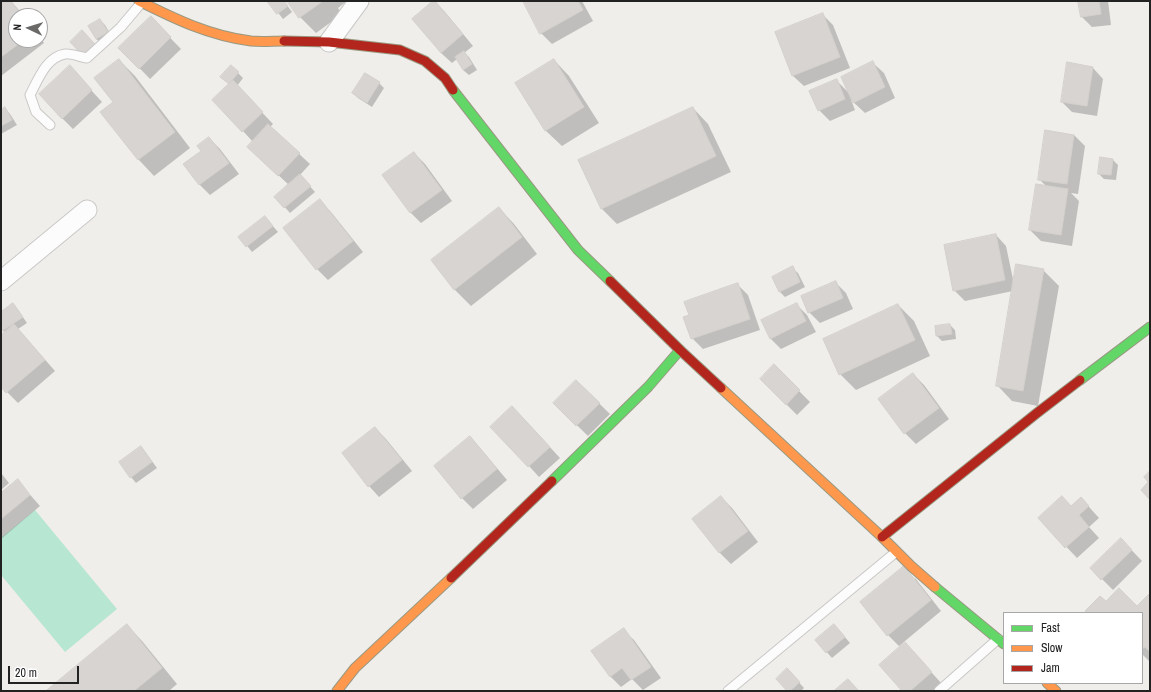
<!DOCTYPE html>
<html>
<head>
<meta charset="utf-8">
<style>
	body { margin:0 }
	#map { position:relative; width:1151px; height:692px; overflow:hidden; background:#f0eeeb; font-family:"Archivo Narrow",sans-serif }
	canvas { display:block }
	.frame { position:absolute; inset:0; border:2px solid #222; pointer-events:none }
	.legend { position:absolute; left:1003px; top:612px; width:140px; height:72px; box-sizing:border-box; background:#fff; border:1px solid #a7a7a7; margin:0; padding:5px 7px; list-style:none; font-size:12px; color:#222 }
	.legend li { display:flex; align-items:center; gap:8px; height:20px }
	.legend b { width:20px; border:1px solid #a7a7a7 }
	.north { position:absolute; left:8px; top:8px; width:40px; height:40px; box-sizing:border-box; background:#fff; border:1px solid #a7a7a7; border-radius:50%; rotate:274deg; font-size:11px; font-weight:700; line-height:16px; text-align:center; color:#222 }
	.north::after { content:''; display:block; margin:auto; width:14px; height:18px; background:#6a6968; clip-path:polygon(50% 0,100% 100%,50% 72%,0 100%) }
	.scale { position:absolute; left:8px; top:666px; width:71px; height:18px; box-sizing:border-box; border:2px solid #222; border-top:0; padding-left:5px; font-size:12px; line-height:14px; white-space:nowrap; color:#222; -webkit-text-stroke:3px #fff; paint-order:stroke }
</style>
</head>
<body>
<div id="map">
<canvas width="1151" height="692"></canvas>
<div class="frame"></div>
<ul class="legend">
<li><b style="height:5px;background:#63d668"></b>Fast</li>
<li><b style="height:5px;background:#ff974d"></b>Slow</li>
<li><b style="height:5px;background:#b3261e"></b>Jam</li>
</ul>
<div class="north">N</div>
<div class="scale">20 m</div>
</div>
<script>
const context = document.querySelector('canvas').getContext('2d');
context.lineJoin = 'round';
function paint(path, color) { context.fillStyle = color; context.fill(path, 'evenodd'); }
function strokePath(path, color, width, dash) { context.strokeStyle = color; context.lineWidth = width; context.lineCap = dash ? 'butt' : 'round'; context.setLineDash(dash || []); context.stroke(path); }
paint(new Path2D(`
	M35 510 117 609 65 652 1 575V538Z`), '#b7e6d2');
paint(new Path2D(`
	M5 1H11L24 16H16V40H40V37L44 43 1 76V4Z
	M269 1H284L292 12 283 19Z
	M288 1H347L338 8 342 14 316 33 300 17Z
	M434 1 445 12 473 46 464 53 469 57 477 70 469 75 463 70 457 59 452 63 441 53Z
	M524 1H582L593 21 552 44 541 33Z
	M1079 1H1108L1111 25 1092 27 1082 17Z
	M822 14 833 25 850 68 804 86 793 76Z
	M151 18 181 49 150 79 120 48Z
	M100 20 105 25 112 37 102 44 96 39Z
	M119 60 135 76 190 148 154 176 139 160 102 112 114 103Z
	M554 60 569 76 599 123 562 146 546 131 517 83Z
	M873 63 884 73 895 98 865 113 851 100 855 110 830 121 819 110 836 80 849 93Z
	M1093 68 1103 79 1097 116 1072 112 1062 102Z
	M238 73 243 78 237 86 273 124 270 127 310 164 300 175 315 192 290 213 276 197 289 185 248 147 253 142 243 131 230 85 227 82Z
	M80 78 102 102 73 129 62 118Z
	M379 83 384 88 372 107 358 98 353 93Z
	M5 108 10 114 17 125 1 134V111Z
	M693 108 708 124 731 172 617 224 601 208Z
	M1046 132 1074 135 1085 146 1078 194 1071 193 1079 201 1072 246 1041 241 1030 230 1047 187 1039 179Z
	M209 138 220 149 239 174 210 195 199 184 202 152Z
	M414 153 425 164 452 201 421 223 410 212Z
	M1113 160 1118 165 1116 180 1104 179 1099 174Z
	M320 201 331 212 363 252 328 280 317 269Z
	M499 208 514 224 537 254 471 306 455 290 432 260Z
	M265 217 278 232 252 252 240 237Z
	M996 235 1006 246 1014 284 1043 270 1059 286 1038 406 1012 401 997 385 1013 291 965 301 954 290Z
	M792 268 798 273 805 287 785 297 780 292 773 277Z
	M836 283 846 293 853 309 820 323 809 312Z
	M738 285 748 295 760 330 703 349 692 338 690 315Z
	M796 304 807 315 816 332 781 349 770 338Z
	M13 305 18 310 27 323 18 329 55 371 18 403 1 386V337L5 333 1 328V313Z
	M898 305 914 321 930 356 856 390 840 374Z
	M950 325 955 330 956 339 942 341 937 336Z
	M774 366 810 402 797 415 761 379Z
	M913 374 924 385 949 419 916 444 905 433Z
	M576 381 610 414 588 436 554 403Z
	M523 418 560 458 539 477 529 466Z
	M375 428 386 439 412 471 379 497 369 486Z
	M470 437 480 448 507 480 473 509 462 498Z
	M141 448 146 453 157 468 136 483 131 477Z
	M1 473 9 483 1 490Z
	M18 481 40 506 1 539V495Z
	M721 497 732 508 758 542 731 564 720 553 694 519Z
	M1081 498 1099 518 1089 527 1099 538 1077 558 1039 518 1071 507Z
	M1121 539 1142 561 1113 590 1091 568Z
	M915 578 941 611 899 646 888 635Z
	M1150 594V662L1142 654V613H1088L1106 603 1137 607Z
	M127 625 142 641 177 684 169 691H47Z
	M623 630 634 640 661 678 643 690 632 679 621 687 611 677 593 651Z
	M839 630 850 643 832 658 816 640Z
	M905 643 942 684 933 691H903Z
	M787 669 804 688 801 691H789Z`), '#0003');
const building = new Path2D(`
	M3 1H11L22 16H16V40H24L1 57V3Z
	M267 1H284L288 6 277 14Z
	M287 1H323L299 18Z
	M433 1H435L463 34 441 53 412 19Z
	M523 1H578L583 10 540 34Z
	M1078 1H1099L1101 14 1081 17Z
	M823 13 840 57 792 76 775 32Z
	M151 16 171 37 139 69 118 48Z
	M100 19 108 32 96 39 88 26Z
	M82 30 95 44 83 56 70 42Z
	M464 51 472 64 463 70 455 57Z
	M119 59 175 132 138 160 100 112 113 102 94 78Z
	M554 59 584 107 545 131 515 83Z
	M873 61 885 87 853 103 841 77Z
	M1067 62 1093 67 1087 106 1061 102Z
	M70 65 92 90 62 119 39 94Z
	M231 65 239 72 229 84 220 77Z
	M365 73 380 82 367 103 352 93Z
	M837 79 845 99 818 111 809 91Z
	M233 80 263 112 242 132 212 100Z
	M5 107 12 120 1 126V110Z
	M693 107 716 156 601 209 578 160Z
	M268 124 300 153 278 176 247 147Z
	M1045 130 1074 135 1067 184 1038 180Z
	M209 137 229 163 199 185 183 164 201 151 197 146Z
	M414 152 442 190 410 213 382 175Z
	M1100 157 1113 159 1111 175 1098 174Z
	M300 174 311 186 284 208 274 197Z
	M1036 184 1068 189 1061 235 1029 230Z
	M320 199 353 241 316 270 283 228Z
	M499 207 522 237 454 290 431 260Z
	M265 216 273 226 246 247 238 237Z
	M996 234 1005 280 953 291 944 245Z
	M1016 264 1044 269 1023 391 996 386Z
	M793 266 800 282 779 292 772 277Z
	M836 281 843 298 808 313 801 296Z
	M738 283 750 319 691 339 683 317 689 315 684 302Z
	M13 303 23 317 2 331 1 329V312Z
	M797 303 806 321 770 339 761 320Z
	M898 304 915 340 839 375 823 339Z
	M14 324 45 360 6 393 1 387V335Z
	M950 324 952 334 936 336 935 326Z
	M774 364 800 390 786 405 760 379Z
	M913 373 939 408 904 434 878 399Z
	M576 380 600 403 576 426 553 403Z
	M512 406 550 447 528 467 490 427Z
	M375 427 402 460 368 487 342 453Z
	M470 436 497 469 461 499 434 466Z
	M141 446 152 462 130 478 119 462Z
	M1150 471V500L1141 490 1148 482 1144 477Z
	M18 479 30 495 1 519V493Z
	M721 496 748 531 719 553 692 519Z
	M1062 496 1071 506 1081 497 1089 506 1079 515 1089 527 1065 548 1038 518Z
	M1121 538 1132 550 1101 580 1090 568Z
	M904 566 931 600 887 636 860 602Z
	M1119 588 1137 606 1150 593V652L1145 647 1142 649V613H1086L1085 611 1100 596 1106 601Z
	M127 624 162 668 134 691H46Z
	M834 624 845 637 826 653 815 640Z
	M624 628 651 667 631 680 622 668 610 677 591 651Z
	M905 642 932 672 910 691H902L879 665Z
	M787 668 800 682 790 691H787L776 679Z
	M848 679 859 691H834Z`);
paint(building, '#d7d4d2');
strokePath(building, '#d3d0cc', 1);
const lane = new Path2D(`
	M50 125 36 112 30 95C38 80 46 57 65 54 70 53 81 57 87 58L121 27 142 2
	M728 691 896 552
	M939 691 998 639`);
const street = new Path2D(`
	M329 42 359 1
	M1 281 87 210`);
const fast = new Path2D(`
	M453 90 578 250 610 281
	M1080 380 1150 327
	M552 481 648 387 680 350
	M935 587 1004 644`);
const slow = new Path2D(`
	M139 1C175 19 210 36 251 41 262 42 273 41 284 41
	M721 388 882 537 911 566 935 587
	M1047 683 1056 691
	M337 691 355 668 451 578`);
const jam = new Path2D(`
	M284 41 329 42 400 50 425 61 445 78 453 90
	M610 281 680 350 721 388
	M882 537 1037 413 1080 380
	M451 578 552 481`);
strokePath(lane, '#c9c8c7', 11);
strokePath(street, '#c9c8c7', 21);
strokePath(fast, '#999a82', 11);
strokePath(slow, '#999a82', 11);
strokePath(jam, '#999a82', 11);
strokePath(lane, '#fdfcfc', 9);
strokePath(street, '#fdfcfc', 19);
strokePath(fast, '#63d668', 9);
strokePath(slow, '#ff974d', 9);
strokePath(jam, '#b3261e', 9);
</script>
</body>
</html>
